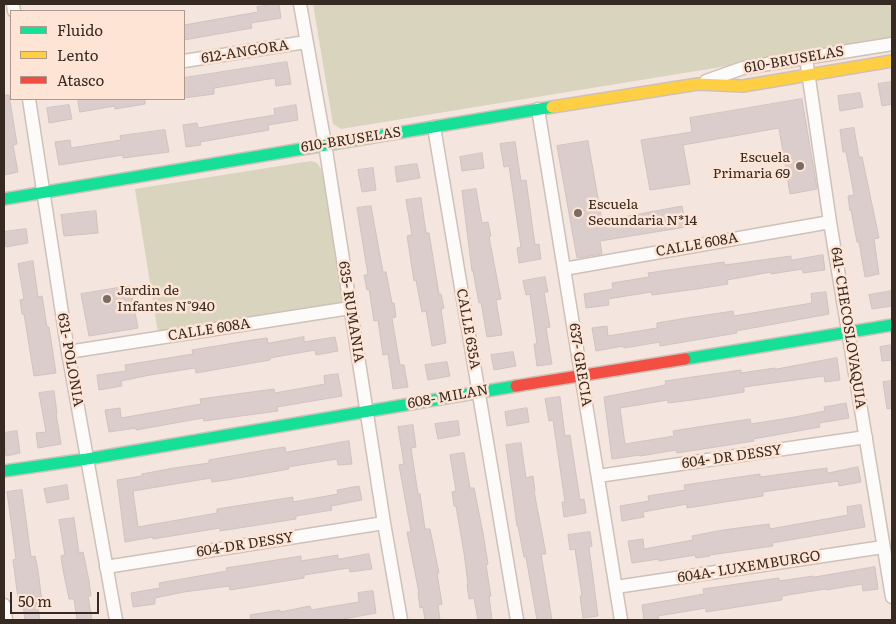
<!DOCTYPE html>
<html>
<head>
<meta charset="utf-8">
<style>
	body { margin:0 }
	#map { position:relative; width:896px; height:624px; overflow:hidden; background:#f4e6de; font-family:Literata,serif }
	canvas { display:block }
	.frame { position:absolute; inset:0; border:5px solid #362a23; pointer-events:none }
	.legend { position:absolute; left:10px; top:10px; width:175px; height:90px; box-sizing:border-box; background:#fee4d4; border:1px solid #ae9a8d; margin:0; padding:6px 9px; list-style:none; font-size:15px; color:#362a23 }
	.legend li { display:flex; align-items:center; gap:10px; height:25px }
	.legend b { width:25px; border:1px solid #ae9a8d }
	.scale { position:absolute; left:10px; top:592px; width:89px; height:22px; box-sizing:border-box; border:2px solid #362a23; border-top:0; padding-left:6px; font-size:15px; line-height:18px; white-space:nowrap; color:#362a23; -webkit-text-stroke:4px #fee4d4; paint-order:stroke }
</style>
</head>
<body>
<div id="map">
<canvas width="896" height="624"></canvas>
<div class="frame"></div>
<ul class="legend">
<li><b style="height:6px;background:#16e098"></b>Fluido</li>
<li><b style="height:6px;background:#ffcf43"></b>Lento</li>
<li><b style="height:6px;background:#f24e42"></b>Atasco</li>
</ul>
<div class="scale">50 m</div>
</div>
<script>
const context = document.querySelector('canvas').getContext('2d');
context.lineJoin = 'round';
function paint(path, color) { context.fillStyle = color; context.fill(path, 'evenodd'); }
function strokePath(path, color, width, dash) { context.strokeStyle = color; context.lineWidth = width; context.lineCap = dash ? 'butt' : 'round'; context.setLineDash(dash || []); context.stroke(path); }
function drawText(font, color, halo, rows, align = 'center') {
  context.font = font + ' Literata,serif'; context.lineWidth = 5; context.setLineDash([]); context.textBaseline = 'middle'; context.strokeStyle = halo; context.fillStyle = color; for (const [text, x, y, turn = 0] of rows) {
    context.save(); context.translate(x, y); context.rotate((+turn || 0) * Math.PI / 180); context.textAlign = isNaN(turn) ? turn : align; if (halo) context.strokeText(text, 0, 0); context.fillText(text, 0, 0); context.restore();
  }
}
paint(new Path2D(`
	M313 4H892V39L341 129 333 124Z
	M311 161 317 163 322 170 344 296 342 302 335 306 158 333 135 189Z`), '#d9d4be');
const building = new Path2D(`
	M279 4 281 18 251 23 252 28 184 40V25L258 12 257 7Z
	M287 62 291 84 276 86 275 78 214 88V94L184 98V78Z
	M892 82V104L882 106 878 84Z
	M860 93 863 107 840 111 838 96Z
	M4 95H9L17 144 13 145 18 172 4 175Z
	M78 99H145V104L115 109V106L80 112Z
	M802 99 817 189 790 194 779 128 683 145 690 184 650 190 641 140 692 132 690 118Z
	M69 105 72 119 49 123 47 108Z
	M296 105 298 120 268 125 269 130 200 142 201 145 186 147 183 125 197 123 198 128 244 120 275 115 274 109Z
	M854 128 859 157H862L879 238 874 239 879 274 865 277 859 242H857L851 210 850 211 848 196 854 195 846 152H843L840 130Z
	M165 130 169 152 123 158V155L59 165 55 142 70 140 71 148 121 140 120 136Z
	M588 141 602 221 682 206 686 227 600 241 602 254 577 258 557 146Z
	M515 142 521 181 526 180 535 245 539 244 541 259 519 263 517 248 521 247 509 166 504 167 500 144Z
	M482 153 484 168 462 171 460 157Z
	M417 164 420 178 397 182 395 167Z
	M373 168 376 190 362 192 358 170Z
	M476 189 482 223 488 222 491 236 489 237 501 299 496 300 502 335 487 337 481 302 479 303 473 271H472L462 191Z
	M421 198 426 233H429L439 294H441L444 308 441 309 446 343 432 346 426 311 422 312 416 280 414 281 407 236 412 235 406 200Z
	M371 206 383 272H386L392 303H394L396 317 392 318 400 365H404L408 387 393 389 388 354 383 355 378 320 374 321 369 289 367 290 364 275H368L357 208Z
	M96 211 98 233 64 236 61 215Z
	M26 229 28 243 6 247 4 232Z
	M823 255 825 270 803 273 802 269 771 274V272L727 280 728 284 697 289 652 295 651 292 608 299 609 305 586 308 584 294 613 289 612 283 649 277 648 273 724 262 725 265 791 256V260Z
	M33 261 38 297 42 296 47 327H49L56 373 34 376 24 314H22L20 300 24 299 18 264Z
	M545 277 548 292H544L550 327 546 328 552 364 537 366 534 344H537L530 294 526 295 523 281Z
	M130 286 138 328 89 336 81 294Z
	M892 291V306L872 309 869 295Z
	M826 292 829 314 736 331 737 333 660 346V342L624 348 623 346 596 351 592 328 607 326 608 336 657 328V323L687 318 733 311 734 316 812 303 811 294Z
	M304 337V342L335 337 338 351 316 355 315 350 270 358V360L196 373 195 368 150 375 121 381 122 386 99 390 97 375 126 371 125 365 193 354 192 350 252 340 267 338 268 343Z
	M892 345V360L882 361 880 347Z
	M513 352 516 366 494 370 491 355Z
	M837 358 840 380 825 382 824 376 744 387V392L700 399 668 403V400L620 408 625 444 674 436 673 431 704 426 750 419 751 424 795 417 825 411 824 407 846 403 849 418 819 423 820 427 753 439 754 441 677 453 676 450 640 456V455L612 459 604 397 666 385 665 381 741 370V373L775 368V369Z
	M447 362 450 376 428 380 425 365Z
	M338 374 342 396 277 407 278 411 204 421 203 418 136 430V428L109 432 105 410 120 408 121 418 201 404 200 399 274 389 275 393 325 384 324 376Z
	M892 381V408L887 409 883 382Z
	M54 391 57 413H56L61 444 38 448 36 433 46 432 39 393Z
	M560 397 565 436 570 435 580 500 584 499 586 513 564 517 562 502H565L553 420 549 421 545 399Z
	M527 408 529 422 507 426 505 412Z
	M458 421 460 435 438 439 435 424Z
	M413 425 416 447 411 448 418 494H420L425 529H430L439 573H437L442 604 438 605 440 620H425L423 607 420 608 418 593H419L407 532H411L399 465 404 464 398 427Z
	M17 431 20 453 6 456 4 433Z
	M349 441 352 464 338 465 337 459 288 467 289 469 227 480 212 482 211 478 133 491 138 527 217 513V509L293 497V502L338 494 337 490 359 486 362 500 331 506 332 510 296 516V519L220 531V528L153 539V537L125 542 117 480 142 476V474L174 468 209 463V460L271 449 285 447 286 452Z
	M521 443 526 478 533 476 535 491H534L546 554H541L552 620H537L526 557H524L518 526H517L506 445Z
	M464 453 470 488H474L483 533 488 564 486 565 491 596H489L492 620H478L474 598 469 599 467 585 468 584 464 553 456 506H454L452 492 456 491 450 455Z
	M858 467 861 482 839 486 838 481 763 492V496L687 508V504L643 512 644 517 622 521 620 506 649 501 648 496 685 490 684 485 760 474V477L827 468V473Z
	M67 485 69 499 47 503 44 489Z
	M22 490 31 557 35 556 38 570 42 602 37 603 40 620H25L23 605 19 606 17 591 13 560 16 559 7 492Z
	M861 505 865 527 772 543 773 546 710 555V556L696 558 695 555 659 561V559L632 563 628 541 643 539 644 549 693 540 692 536 723 530 769 524 770 529 848 515 847 507Z
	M74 518 79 553 83 552 89 581 91 596H88L92 620H77L74 599H69L63 570 61 556 65 555 59 520Z
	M590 532 592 546 589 547 598 616 583 618 580 596H582L575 549 570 550 568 535Z
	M369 554 372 569 350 572 349 568 304 575V578L230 590 229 586 184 592 155 598V604L133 607 131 593 160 588 159 583 227 571 226 568 301 556V561L338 555V559Z
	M875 567 878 589 863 591 862 584 826 590 825 589 782 596V600L706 612V608L658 616 659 620H644L642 605 704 594 703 589 779 578V581L813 576V577Z
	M373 591 376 613 338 620H251L250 615 280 610V612L310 606 311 610 359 602 358 593Z`);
paint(building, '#dacdcb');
strokePath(building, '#cfc2c1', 1);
const street = new Path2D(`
	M13 4 14 11
	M300 4 325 144 384 523 401 620
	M806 58 830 222 892 597
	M184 61 306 42
	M706 81 743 68 892 44
	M29 99 68 352 116 620
	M538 109 621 620
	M434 127 517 620
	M564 269 830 222
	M68 352 350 308
	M598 476 866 437
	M106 567 384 523
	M616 587 883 547
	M4 605 6 620`);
const fast = new Path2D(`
	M4 199 552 107
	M685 359 892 325
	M4 471 87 459 516 386`);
const slow = new Path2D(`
	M552 107 698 84 743 86 892 61`);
const jam = new Path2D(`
	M516 386 685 359`);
strokePath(street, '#cdc1ba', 15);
strokePath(fast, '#cdc1ba', 14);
strokePath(slow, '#cdc1ba', 14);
strokePath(jam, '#cdc1ba', 14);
strokePath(street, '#fdfbfa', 12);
strokePath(fast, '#16e098', 11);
strokePath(slow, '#ffcf43', 11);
strokePath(jam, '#f24e42', 11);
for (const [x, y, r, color] of [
	[800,166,5,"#786c64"],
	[578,213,5,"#786c64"],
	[107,299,5,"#786c64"]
]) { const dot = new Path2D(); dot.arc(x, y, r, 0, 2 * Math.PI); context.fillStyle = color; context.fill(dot); strokePath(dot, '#fee4d4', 2); }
drawText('14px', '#362a23', '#fee4d4', [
	["612-ANGORA",245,52,-9],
	["610-BRUSELAS",794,60,-10],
	["610-BRUSELAS",351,140,-9],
	["CALLE 608A",697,245,-10],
	["635- RUMANIA",351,312,81],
	["641- CHECOSLOVAQUIA",848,328,81],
	["CALLE 635A",468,329,80],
	["CALLE 608A",209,330,-9],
	["631- POLONIA",70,360,80],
	["637- GRECIA",580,365,81],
	["608- MILAN",448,397,-10],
	["604- DR DESSY",732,457,-8],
	["604-DR DESSY",245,545,-9],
	["604A- LUXEMBURGO",749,567,-9]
]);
drawText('14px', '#362a23', '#fee4d4', [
	["Escuela",790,158,"right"],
	["Primaria 69",790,174,"right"],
	["Escuela",588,205],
	["Secundaria N*14",588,221],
	["Jardin de",117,291],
	["Infantes N°940",117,307]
], 'left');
</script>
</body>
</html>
